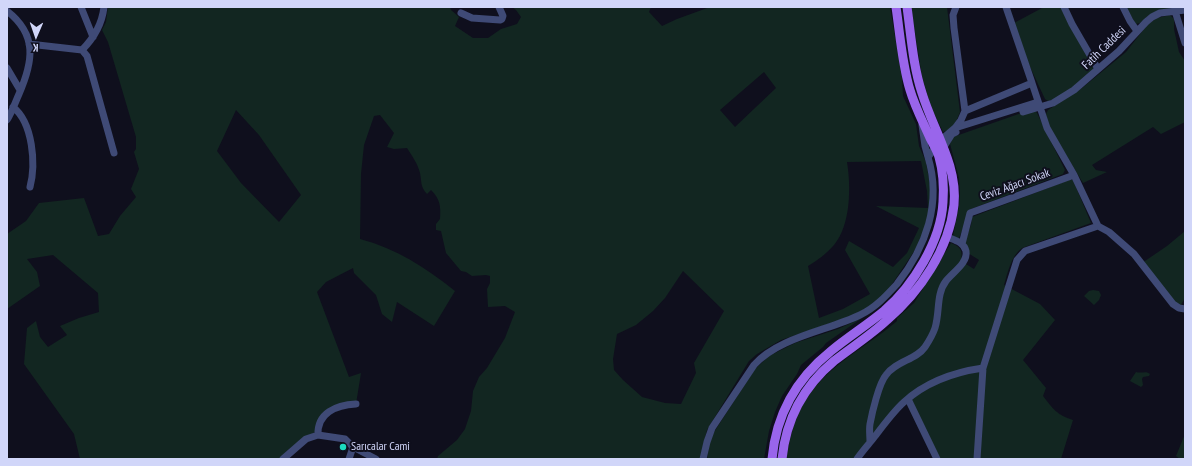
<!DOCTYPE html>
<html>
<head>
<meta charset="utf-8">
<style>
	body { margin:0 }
	#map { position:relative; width:1192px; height:466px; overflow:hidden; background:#0f0f1d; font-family:"PT Sans Narrow",sans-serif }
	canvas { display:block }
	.frame { position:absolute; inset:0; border:8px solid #d1d6f9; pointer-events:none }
	.north { position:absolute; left:16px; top:16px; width:40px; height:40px; -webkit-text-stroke:3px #0f0f1d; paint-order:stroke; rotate:182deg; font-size:11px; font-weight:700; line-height:16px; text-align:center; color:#d1d6f9 }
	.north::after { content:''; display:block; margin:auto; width:14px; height:18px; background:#d1d6f9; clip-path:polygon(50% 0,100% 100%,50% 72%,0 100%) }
</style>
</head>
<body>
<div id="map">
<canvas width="1192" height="466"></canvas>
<div class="frame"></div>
<div class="north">K</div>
</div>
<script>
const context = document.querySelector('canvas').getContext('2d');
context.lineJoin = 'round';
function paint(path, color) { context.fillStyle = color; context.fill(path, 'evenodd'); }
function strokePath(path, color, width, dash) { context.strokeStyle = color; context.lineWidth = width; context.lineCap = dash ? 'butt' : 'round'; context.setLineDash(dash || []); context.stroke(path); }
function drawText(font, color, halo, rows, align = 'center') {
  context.font = font + ' "PT Sans Narrow",sans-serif'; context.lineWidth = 4; context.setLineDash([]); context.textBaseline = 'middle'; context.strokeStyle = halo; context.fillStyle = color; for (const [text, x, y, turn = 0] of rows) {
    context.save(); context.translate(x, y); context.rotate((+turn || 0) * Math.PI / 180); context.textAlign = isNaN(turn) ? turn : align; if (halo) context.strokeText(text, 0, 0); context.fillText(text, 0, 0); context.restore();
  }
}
paint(new Path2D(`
	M108 7H450L451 10 459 17 455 26 473 38H488L501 29 517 24 521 17 516 10 512 7H651L649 12 662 26 677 19 710 7H890L902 78 903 96 916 124 919 146 926 162 931 190 929 216 919 244 886 293 869 307 849 317 781 340 757 354 749 361 707 430 700 459H437L438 456 457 440 465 429 471 411 473 391 479 377 487 368 505 338 515 312 505 306 488 307 487 289 490 283V276L486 275 472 276 466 272 461 271 446 253 441 231 436 230V224L440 219C441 206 440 199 431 190L427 194C420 186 422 183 420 173 418 164 412 156 407 148L394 149 387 147 394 133 380 115 374 116 364 145 361 174 360 239C397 249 425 267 455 291L434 326 397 302 392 322 382 314 376 295 354 273 353 268 326 282 317 292 349 377 361 373 356 404 330 412 318 430 289 449 279 459H80L74 434 24 364 27 328 36 321 40 337 48 347 67 335 60 326 79 318 99 312 98 293 53 255 27 259 37 272 40 286 7 309V234L26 221 39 203 84 198 98 236 109 234 120 216 136 197 131 189 139 169 134 152 136 149V137L108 42 102 30 106 22ZM764 72 776 88 735 127 720 110ZM236 110 259 135 301 195 279 222 241 183 217 151ZM921 161 927 191 928 208 876 206 919 228 907 253 893 267 849 241 845 250 870 294 843 309 819 318 808 266C818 260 826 254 834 245 851 225 851 186 847 162ZM683 271 724 311 694 363 696 373 681 404 665 403 642 397 623 380 614 370 613 359 617 334 636 325 653 311 665 298Z
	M911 7H947L960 112C957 120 953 130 943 132L931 107 922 77Z
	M1044 7H1062L1093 65 1094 69C1084 80 1062 98 1048 101L1045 99 1024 54 1014 23Z
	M1125 7H1185L1148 16 1140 23 1136 24Z
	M1170 15 1174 19V29L1179 52 1185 61V122L1161 134 1153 127 1092 165 1096 170 1107 172 1083 183 1048 125 1046 114 1048 110 1082 88 1126 52 1148 24 1157 18Z
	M1030 110 1035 111 1037 113 1065 170 1063 174 971 209 959 238H958L953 236 959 206 960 193 959 178 950 144 953 137Z
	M1069 180H1073L1091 223 1022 248C1011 256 1008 272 1004 285L1040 304 1055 320 1023 360 1046 388 1043 396C1053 409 1057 415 1073 420L1061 459H937L908 399 857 459H786C790 439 794 418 805 401 827 365 867 347 897 321V318L914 303 951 243C961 247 963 251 961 261L974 269 979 260 968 253 964 243 971 225 972 217Z
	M1185 231V298L1179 308 1142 263 1167 246Z
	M1093 290 1099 291 1101 295 1099 300 1094 305 1084 296 1089 291Z
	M862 318 826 343 823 347 801 365 797 374 782 396 775 412 769 431 764 459H707L710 439 714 432 755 369 769 356 795 343 838 329Z
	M1136 372C1141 374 1146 370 1150 374L1149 376 1143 377 1142 379 1143 385 1141 387 1130 381Z
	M1185 434V459H1180L1176 456Z`), '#122621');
strokePath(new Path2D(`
	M81 7 93 37
	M956 7 953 15 954 28 965 111 1032 83 1047 128 1074 175 1098 226 1109 232 1134 254 1173 304 1179 308 1185 309
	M1006 7 1032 83
	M1064 7 1072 24 1098 69
	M1123 7 1130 21 1137 31
	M7 11C38 35 33 62 19 94 15 103 12 112 7 120
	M1175 11 1185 43
	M461 13 472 18 500 20 502 19 503 16 499 7
	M29 44 82 50 87 56 114 153
	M82 50C94 38 102 24 104 7
	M7 68 20 90
	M13 107C33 123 36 164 30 187
	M1023 112 1053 103 1074 90 1119 51 1146 22 1152 17 1160 13 1185 10
	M922 125 925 146 928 157
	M955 128 961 120 965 111
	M942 150 952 134 956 132
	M962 244 970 213 1074 175
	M908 399 937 459
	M318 435C317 413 336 405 356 404
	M870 442C870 436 869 430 870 424 872 413 879 383 886 375 896 361 916 360 925 347 929 341 933 334 935 328 940 312 936 294 946 281 953 272 968 263 966 251 964 242 954 240 947 237
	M353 447 376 459
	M283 459 306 439 318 435 345 439 353 447 349 459
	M703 459 707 442 712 428 754 365C779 337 827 331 860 315 875 308 886 296 897 284 926 247 942 203 928 157L941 140 955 128 1038 102
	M857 459C863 450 870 443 876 435 885 423 894 411 904 402 926 382 955 372 983 368
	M977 459 983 368 1017 260 1025 251 1098 226`), '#3f4a76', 7);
strokePath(new Path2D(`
	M772 459C776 414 796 379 831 351 848 337 867 325 884 311 913 286 941 241 943 202 944 187 943 171 939 157 937 150 933 144 930 138 923 122 915 107 910 90 902 64 900 34 896 7
	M782 459C786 419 804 386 834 361 852 347 871 335 887 320 920 292 949 249 954 205 958 165 933 130 922 93 913 66 911 35 907 7`), '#9965eb', 9);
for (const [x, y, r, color] of [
	[343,447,4,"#1cdac0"]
]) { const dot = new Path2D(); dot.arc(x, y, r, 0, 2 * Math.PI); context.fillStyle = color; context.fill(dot); strokePath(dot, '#0f0f1d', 1.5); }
drawText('12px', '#d1d6f9', '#0f0f1d', [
	["Fatih Caddesi",1104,48,-44],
	["Ceviz Ağacı Sokak",1015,185,-20]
]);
drawText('12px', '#d1d6f9', '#0f0f1d', [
	["Sarıcalar Cami",351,447]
], 'left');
</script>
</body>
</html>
